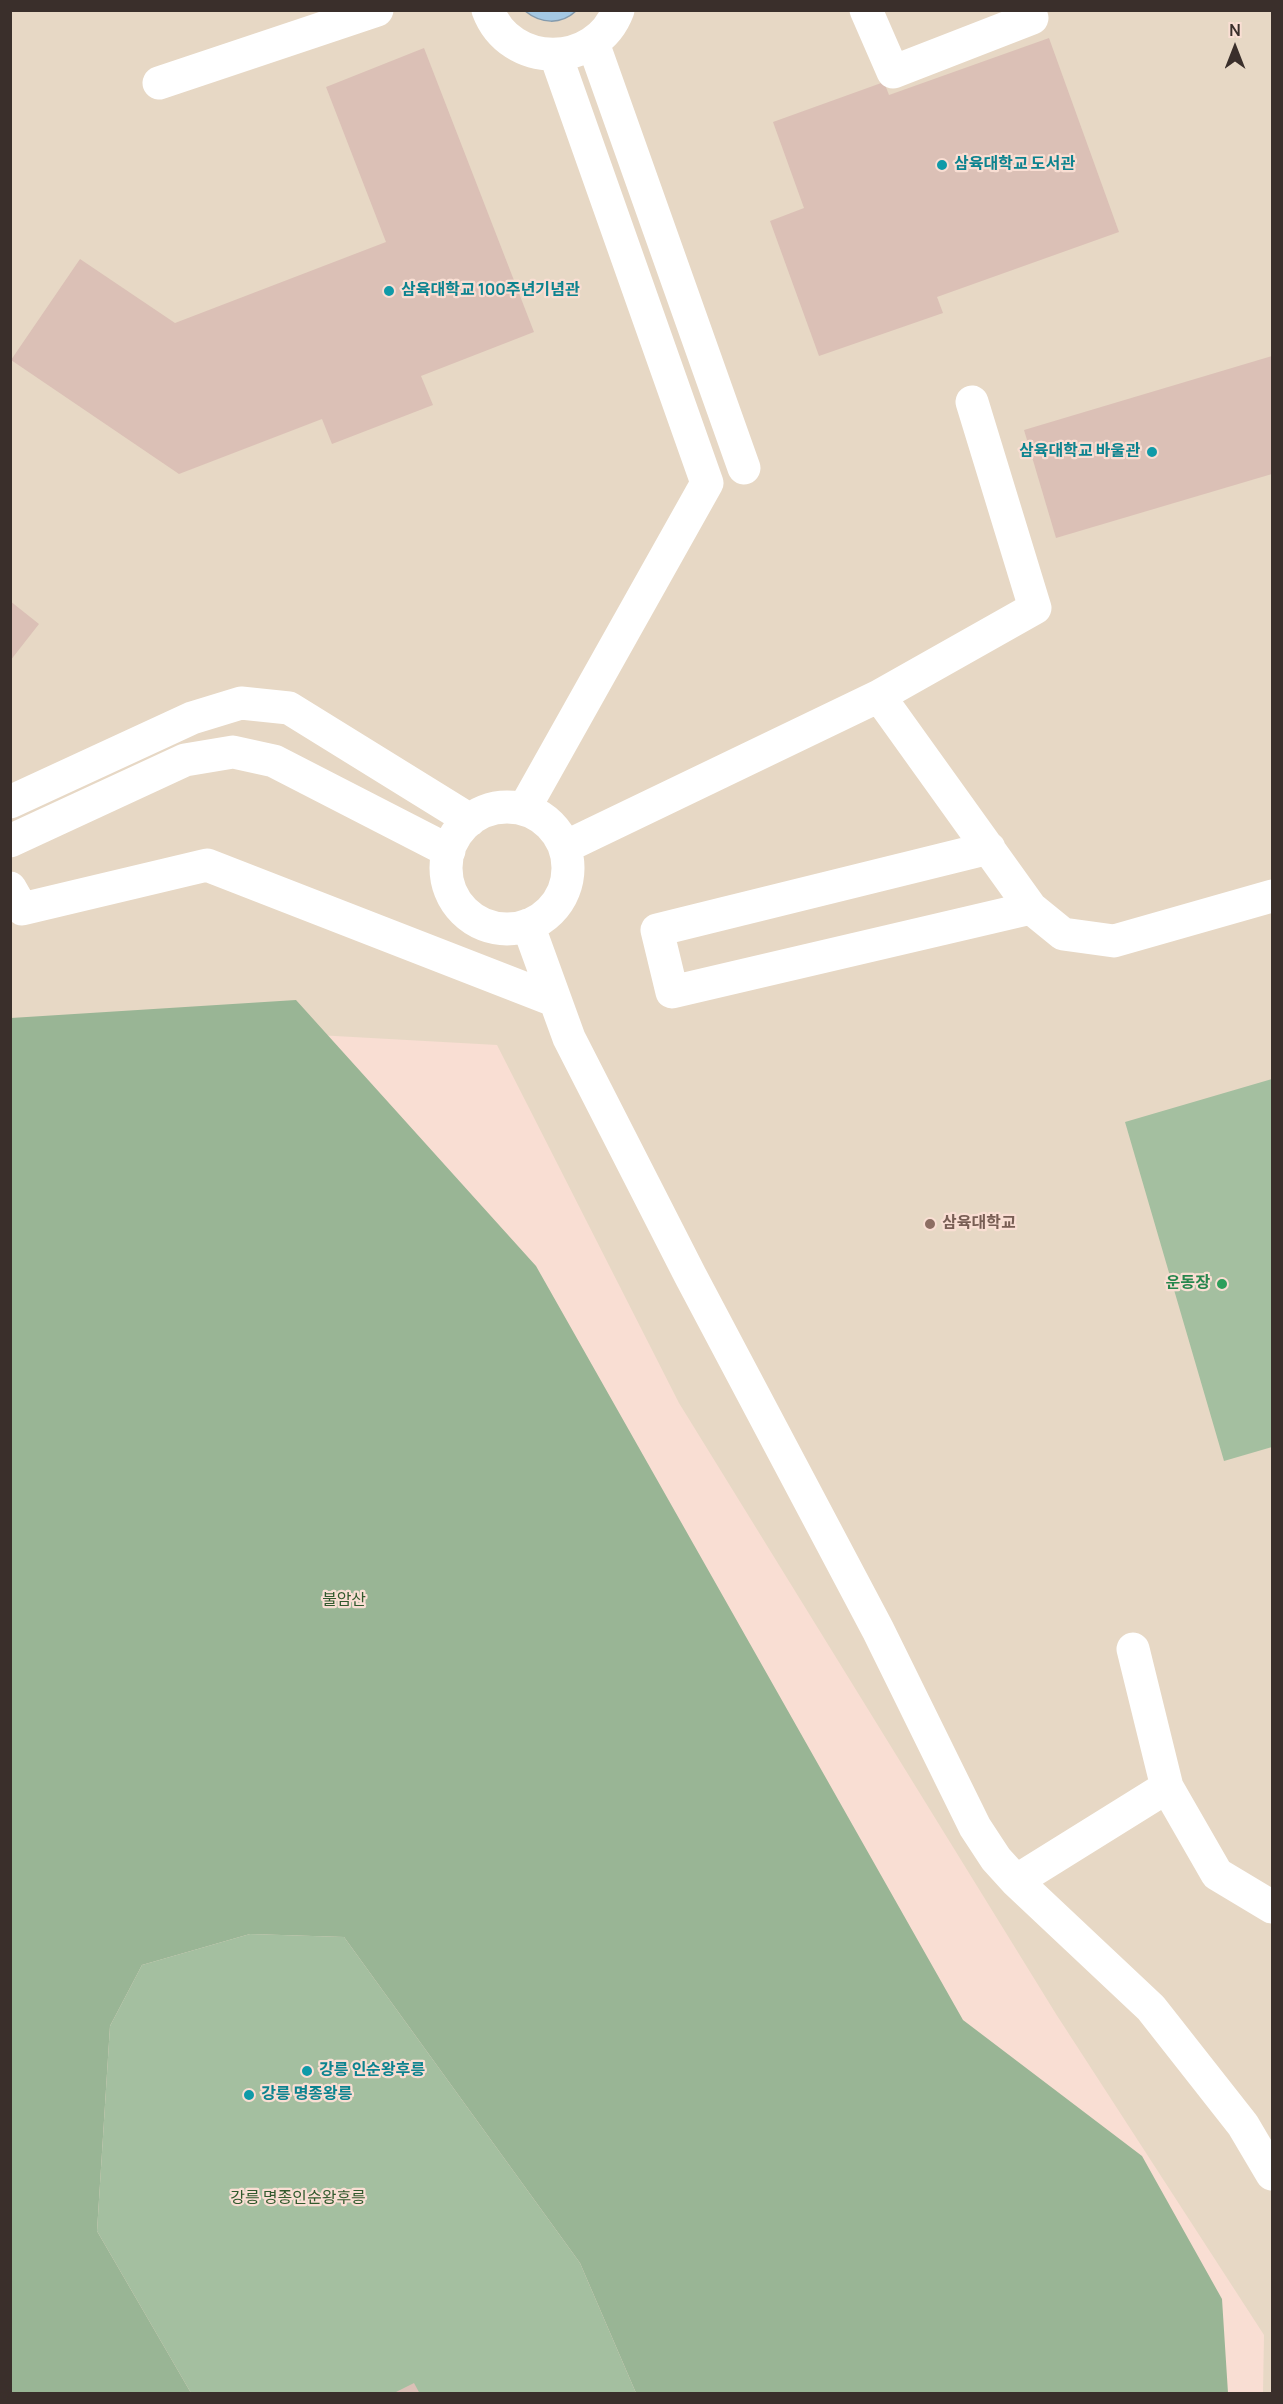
<!DOCTYPE html>
<html>
<head>
<meta charset="utf-8">
<style>
	body { margin:0 }
	#map { position:relative; width:1283px; height:2404px; overflow:hidden; background:#f9ded3; font-family:Manrope,sans-serif }
	canvas { display:block }
	.frame { position:absolute; inset:0; border:12px solid #3a2f2b; pointer-events:none }
	.north { position:absolute; left:1205px; top:18px; width:60px; height:60px; -webkit-text-stroke:4px #f9ded3; paint-order:stroke; rotate:0deg; font-size:16px; font-weight:700; line-height:24px; text-align:center; color:#3a2f2b }
	.north::after { content:''; display:block; margin:auto; width:21px; height:27px; background:#3a2f2b; clip-path:polygon(50% 0,100% 100%,50% 72%,0 100%) }
</style>
</head>
<body>
<div id="map">
<canvas width="1283" height="2404"></canvas>
<div class="frame"></div>
<div class="north">N</div>
</div>
<script>
const context = document.querySelector('canvas').getContext('2d');
context.lineJoin = 'round';
function paint(path, color) { context.fillStyle = color; context.fill(path, 'evenodd'); }
function strokePath(path, color, width, dash) { context.strokeStyle = color; context.lineWidth = width; context.lineCap = dash ? 'butt' : 'round'; context.setLineDash(dash || []); context.stroke(path); }
function drawText(font, color, halo, rows, align = 'center') {
  context.font = font + ' Manrope,"Noto Sans KR",sans-serif'; context.lineWidth = 4.5; context.setLineDash([]); context.textBaseline = 'middle'; context.strokeStyle = halo; context.fillStyle = color; for (const [text, x, y, turn = 0] of rows) {
    context.save(); context.translate(x, y); context.rotate((+turn || 0) * Math.PI / 180); context.textAlign = isNaN(turn) ? turn : align; if (halo) context.strokeText(text, 0, 0); context.fillText(text, 0, 0); context.restore();
  }
}
paint(new Path2D(`
	M10 11H1272V2393H1263L1264 2335 1056 2014 679 1403 497 1045 11 1018Z`), '#e7d8c5');
paint(new Path2D(`
	M1272 1079V1447L1224 1461 1125 1122Z
	M250 1934 344 1937 580 2263 636 2393H191L97 2231 110 2026 142 1965Z`), '#a4bfa0');
paint(new Path2D(`
	M296 1000 536 1266 963 2020 1142 2156 1222 2299 1228 2393H636L580 2263 344 1937 250 1934 142 1965 110 2026 97 2231 191 2393H11V1018Z`), '#99b595');
const water = new Path2D(`
	M525 11H576C561 25 541 24 525 11Z`);
paint(water, '#a4c8e3');
strokePath(water, '#849aac', 1.5);
paint(new Path2D(`
	M1049 38 1119 232 937 297 943 313 819 356 770 221 804 208 773 122 884 82 889 95Z
	M424 48 534 332 421 376 433 405 332 444 322 419 179 474 11 360 80 259 175 323 386 242 326 87Z
	M1272 356V474L1056 538 1024 430Z
	M10 601 39 624 10 661Z
	M414 2383 420 2394H392Z`), '#dbc0b6');
strokePath(new Path2D(`
	M488 10C510 69 596 69 618 10
	M866 10 893 72 1032 18 1029 10
	M593 43 744 468
	M159 83 377 10
	M879 696 1035 608 972 402
	M10 802 192 718 241 703 289 708 470 820
	M446 868a61 61 0 1 1 122 0a61 61 0 1 1-122 0Z
	M524 809 707 483 556 56
	M10 841 185 760 233 752 274 761 449 851
	M565 847 879 696 1031 908 1063 934 1114 941 1272 896
	M989 848 657 930 672 992 1031 908
	M10 888 22 909 207 865 554 1000
	M528 925 569 1038 690 1275 878 1630 975 1827 996 1859 1016 1881 1151 2008 1243 2125 1272 2174
	M1133 1649 1167 1787
	M1016 1881 1167 1787 1217 1874 1272 1907`), '#fff', 33);
for (const [x, y, r, color] of [
	[942,165,6,"#0f9aa8"],
	[389,291,6,"#0f9aa8"],
	[1152,452,6,"#0f9aa8"],
	[930,1224,6,"#8d6e63"],
	[1222,1284,6,"#2e9e5b"],
	[307,2071,6,"#0f9aa8"],
	[249,2095,6,"#0f9aa8"]
]) { const dot = new Path2D(); dot.arc(x, y, r, 0, 2 * Math.PI); context.fillStyle = color; context.fill(dot); strokePath(dot, '#f9ded3', 2); }
drawText('bold 16px', '#0d838f', '#f9ded3', [
	["삼육대학교 도서관",954,165],
	["삼육대학교 100주년기념관",401,291],
	["삼육대학교 바울관",1140,452,"right"],
	["강릉 인순왕후릉",319,2071],
	["강릉 명종왕릉",261,2095]
], 'left');
drawText('bold 16px', '#785e54', '#f9ded3', [
	["삼육대학교",942,1224]
], 'left');
drawText('bold 16px', '#27864d', '#f9ded3', [
	["운동장",1210,1284]
], 'right');
drawText('16px', '#31592d', '#f9ded3', [
	["불암산",344,1601],
	["강릉 명종인순왕후릉",298,2199]
]);
</script>
</body>
</html>
